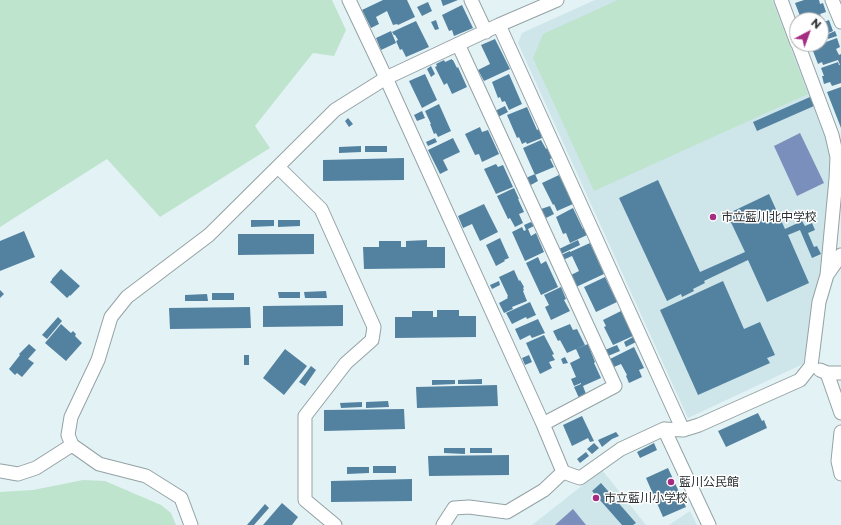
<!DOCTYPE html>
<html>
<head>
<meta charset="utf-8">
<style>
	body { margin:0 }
	#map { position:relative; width:841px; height:525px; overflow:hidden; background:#e3f2f5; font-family:Montserrat,sans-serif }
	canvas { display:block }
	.north { position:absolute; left:789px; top:12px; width:40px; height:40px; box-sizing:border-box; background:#fff; border:1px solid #aaacad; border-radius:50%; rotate:41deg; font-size:11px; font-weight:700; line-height:16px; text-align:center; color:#2a2f31 }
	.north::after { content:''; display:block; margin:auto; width:14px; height:18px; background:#a62c81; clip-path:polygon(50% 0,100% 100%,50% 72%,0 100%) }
</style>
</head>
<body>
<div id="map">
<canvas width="841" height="525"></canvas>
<div class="north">N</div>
</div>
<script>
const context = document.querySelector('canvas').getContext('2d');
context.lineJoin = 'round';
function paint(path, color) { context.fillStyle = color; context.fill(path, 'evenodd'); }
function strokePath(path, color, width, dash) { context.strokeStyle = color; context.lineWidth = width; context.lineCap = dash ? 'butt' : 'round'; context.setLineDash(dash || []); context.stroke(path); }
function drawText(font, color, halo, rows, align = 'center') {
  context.font = font + ' Montserrat,"Noto Sans JP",sans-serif'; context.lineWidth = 3; context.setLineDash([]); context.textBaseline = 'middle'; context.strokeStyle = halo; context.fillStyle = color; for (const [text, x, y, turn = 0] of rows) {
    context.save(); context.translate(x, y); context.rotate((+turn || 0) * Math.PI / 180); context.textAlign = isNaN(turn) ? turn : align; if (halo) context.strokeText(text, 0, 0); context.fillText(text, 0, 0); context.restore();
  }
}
paint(new Path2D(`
	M595 0H776L830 140 834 160 823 274 803 364 688 418 518 43 522 33Z
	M602 470 646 525H532Z
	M690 511 697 525H669Z`), '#cee5ea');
paint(new Path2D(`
	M0 0H332L346 30 334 56 313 53 255 126 270 148 160 217 107 159 0 227Z
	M618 0H772L808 94 594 191 533 58 543 34Z
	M83 480 105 481 161 505 171 513 176 525H0V492L33 490Z`), '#bfe4ce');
paint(new Path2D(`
	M800 133 824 183 797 196 774 146Z
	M573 509 586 525H555Z`), '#7a8fbb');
paint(new Path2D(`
	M383 0H407L415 17 398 25 397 24 393 25 387 11 376 17 379 24 371 28 362 10Z
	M441 0H458L443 6Z
	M804 0H819L820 4 823 3 826 12 820 14 821 16 811 20H808L806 14 800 16 795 3Z
	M428 2 432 11 422 16 417 7Z
	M462 5 473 28 454 36 452 30 449 31 442 15Z
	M823 18 824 22 829 20 833 31 821 36V20H817Z
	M436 20 439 29 435 30 431 22Z
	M416 21 429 47 406 57 402 49 400 50 396 41 398 40 395 35H394L392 32Z
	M391 31 396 43 381 50 376 38Z
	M835 31 837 36 828 39 826 35Z
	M837 38 840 47 836 49 839 55 841 54V83L832 86 830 82 824 84 822 76H824L821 68 838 62 839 65H840L838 60 823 65 822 62 818 64 811 46 816 44H821V42L826 41V42Z
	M495 39 510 69 484 81 478 70 490 64 481 45Z
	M452 59V60H453L457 68 458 67 467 87 452 94 447 83 444 85 435 67 437 66 436 64 444 60 445 62Z
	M431 66 435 74 431 77 427 69Z
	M425 74 437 100 422 108 409 81Z
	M509 74 522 104 509 110 505 101 502 102 500 97 498 98 492 82Z
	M841 87V128L827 92Z
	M810 97 814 106 757 131 753 122Z
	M439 104 451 131 438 137 436 133 434 134 430 124H431L425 111Z
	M505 106 508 112 498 117 495 111Z
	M527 107 537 130 539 129 542 138 527 144 526 142 522 144 519 137 517 138 507 115Z
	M422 111 425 118 417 121 414 115Z
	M348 118 353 124 349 127 345 121Z
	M480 127 482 132 488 130 499 154 482 162 479 154 475 155 465 134Z
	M435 138 437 142 428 146 426 142Z
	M453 138 460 152 443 160 448 170 440 174 428 150Z
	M541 140 546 149 547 148 552 158 550 159 554 167 535 175 523 148Z
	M361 146V152L339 153V147Z
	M365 146H387V152H365Z
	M404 158V180L323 181V160Z
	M496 164 498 167 503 165 513 187 496 194 484 169Z
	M535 174 538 181 529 186 526 178Z
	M559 175 573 204 557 211 554 204 553 205 542 183Z
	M658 180 700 272 745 252 727 214 769 194 785 229 802 221 805 226 812 223 815 230 808 233 814 247 817 246 821 254 812 258 800 230 788 235 809 283 767 302 748 260 704 281 705 283 693 289 694 291 682 297 681 294 667 301 619 198Z
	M514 188 519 199H518L524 212 519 214 523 223 515 227 510 218 508 219 497 196Z
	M484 204 498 232 480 241 472 224 463 228 458 216Z
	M550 206 554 214 546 218 541 209Z
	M573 208 583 229 584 228 587 235 570 243 566 233 563 234 556 217Z
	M251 220H274V226L251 227Z
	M278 220H300V226L278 227Z
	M531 222 534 226 528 229 531 236 536 233 544 252 525 261 512 232 522 227 524 231 526 230 524 225Z
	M24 231 35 257 0 271V241Z
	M238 234H314V254L238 255Z
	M500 238 509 258 504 260 505 261 496 266 486 245Z
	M427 240V247H445V268L364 269 363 247H379V241H401V247H406V241Z
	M578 240 580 245 561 254 559 249Z
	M590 243 604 274 576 287 571 275 579 271 572 256 563 260 561 255 570 251V252Z
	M538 257 541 264 546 261 558 287 541 295 526 263Z
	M61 269 80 286 70 296V295L67 298 50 282 52 280V279Z
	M514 270 519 281 520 280 524 287 523 288 524 290 523 291 527 301 512 307 513 309 504 313 499 303 508 298 507 297 508 296 499 277Z
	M605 277 617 302 596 312 584 287Z
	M499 281 500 285 492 289 490 285Z
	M723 281 744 329 760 322 775 355 767 358 770 363 698 395 660 310Z
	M561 287 566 299 564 300 570 311 551 320 545 307 549 305 544 295Z
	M0 290 4 294 0 298Z
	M326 291 327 298H305L304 292Z
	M278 292H300V298H279Z
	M212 293H234V300H212Z
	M207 294 208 301H185V295Z
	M530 302 536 315 527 319 526 317 512 324 506 313Z
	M343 305V326L263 327V306Z
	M250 307 251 328 170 329 169 308Z
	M437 310H459V316H476V337L395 338V317H412V311H433V317H437Z
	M621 311 633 336 613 345 604 327 606 326 603 320Z
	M58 317 62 321 47 339 42 335Z
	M538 319 545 333 532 338 530 335 520 340 515 329Z
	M61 324 71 333 73 331 76 334 75 336 82 343 66 361 45 343Z
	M570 324 573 330 577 329 585 345 567 353 560 340 558 341 553 331Z
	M544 335 554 354 552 355 555 360 549 362 552 368 540 374 526 343Z
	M633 337 636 342 626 347 624 342Z
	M29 344 36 350 28 359 34 363 22 377 17 373 15 375 9 369 20 355 19 354Z
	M588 344 595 362 594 363 601 378 583 386 586 394 579 398 574 387 581 384V383L574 386 571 379 576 377 570 363 580 358 576 349Z
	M617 345 620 351 608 356 605 350Z
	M634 347 644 368 639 370 642 377 629 383 626 376 627 375 621 364 614 367 610 359Z
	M285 349 307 366 284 395 263 378Z
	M244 355H249V365H244Z
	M529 355 532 362 525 365 522 358Z
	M565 357 568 363 563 364 561 359Z
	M311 366 316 370 305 386 299 382Z
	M482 379V384H458V380Z
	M432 380H455V384L432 385Z
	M497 385 498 406 417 408 416 387Z
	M388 401 389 407 366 408V402Z
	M362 402V407L341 408 340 403Z
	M404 409 405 429 324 431V410Z
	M758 413 762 421 764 420 767 428 726 447 718 431Z
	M582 416 594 441 590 442 588 438 572 446 563 425Z
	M616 432 619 436 612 439 602 447 598 440Z
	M594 443 599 448 592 454 587 449Z
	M654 443 657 450 640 458 637 452Z
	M444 448H465V454L444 453Z
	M470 448H492V453H470Z
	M586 452 589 456 580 463 577 459Z
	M509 455V475L429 476 428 456Z
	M373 466H396V473H373Z
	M347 467H369V473L347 474Z
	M668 468 686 507 663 517 646 478Z
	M412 479V501L331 502V481Z
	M601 483 636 523 633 525H622L592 491Z
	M282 503 298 517 292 525H263Z
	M265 504 269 508 254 525H247Z`), '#5382a1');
const minor = new Path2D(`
	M349 0 386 78 543 424 563 472 580 478 621 449 664 429 683 430 699 425 800 380 811 366 819 302 827 275 841 255
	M471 0 486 32
	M781 0 797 43
	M832 0 841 22
	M499 25 683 430
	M458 44 615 386 543 424
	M798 44 832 135 837 157 836 179 827 275
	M278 167 321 209 374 327 372 340 346 363 305 416V500L335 525
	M820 370 827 373H841
	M827 373 841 413
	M664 429 709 525
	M841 432 838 461 841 474
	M0 471 18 474 36 468 72 445
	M191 525 181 498 146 476 99 464 72 445 68 435 71 417 98 360 111 317 127 297 209 235 335 110 386 78 499 25 557 0
	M443 525 454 508 469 507 507 512 544 490 563 472`);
strokePath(minor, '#94a2a5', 15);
strokePath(minor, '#fff', 13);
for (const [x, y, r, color] of [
	[713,217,4,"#a62c81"],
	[671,482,4,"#a62c81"],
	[596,498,4,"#a62c81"]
]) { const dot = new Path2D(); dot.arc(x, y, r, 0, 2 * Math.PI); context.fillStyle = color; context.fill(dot); strokePath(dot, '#fff', 1.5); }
drawText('12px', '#2a2f31', '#fff', [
	["市立藍川北中学校",721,217],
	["藍川公民館",679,482],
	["市立藍川小学校",604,498]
], 'left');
</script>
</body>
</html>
